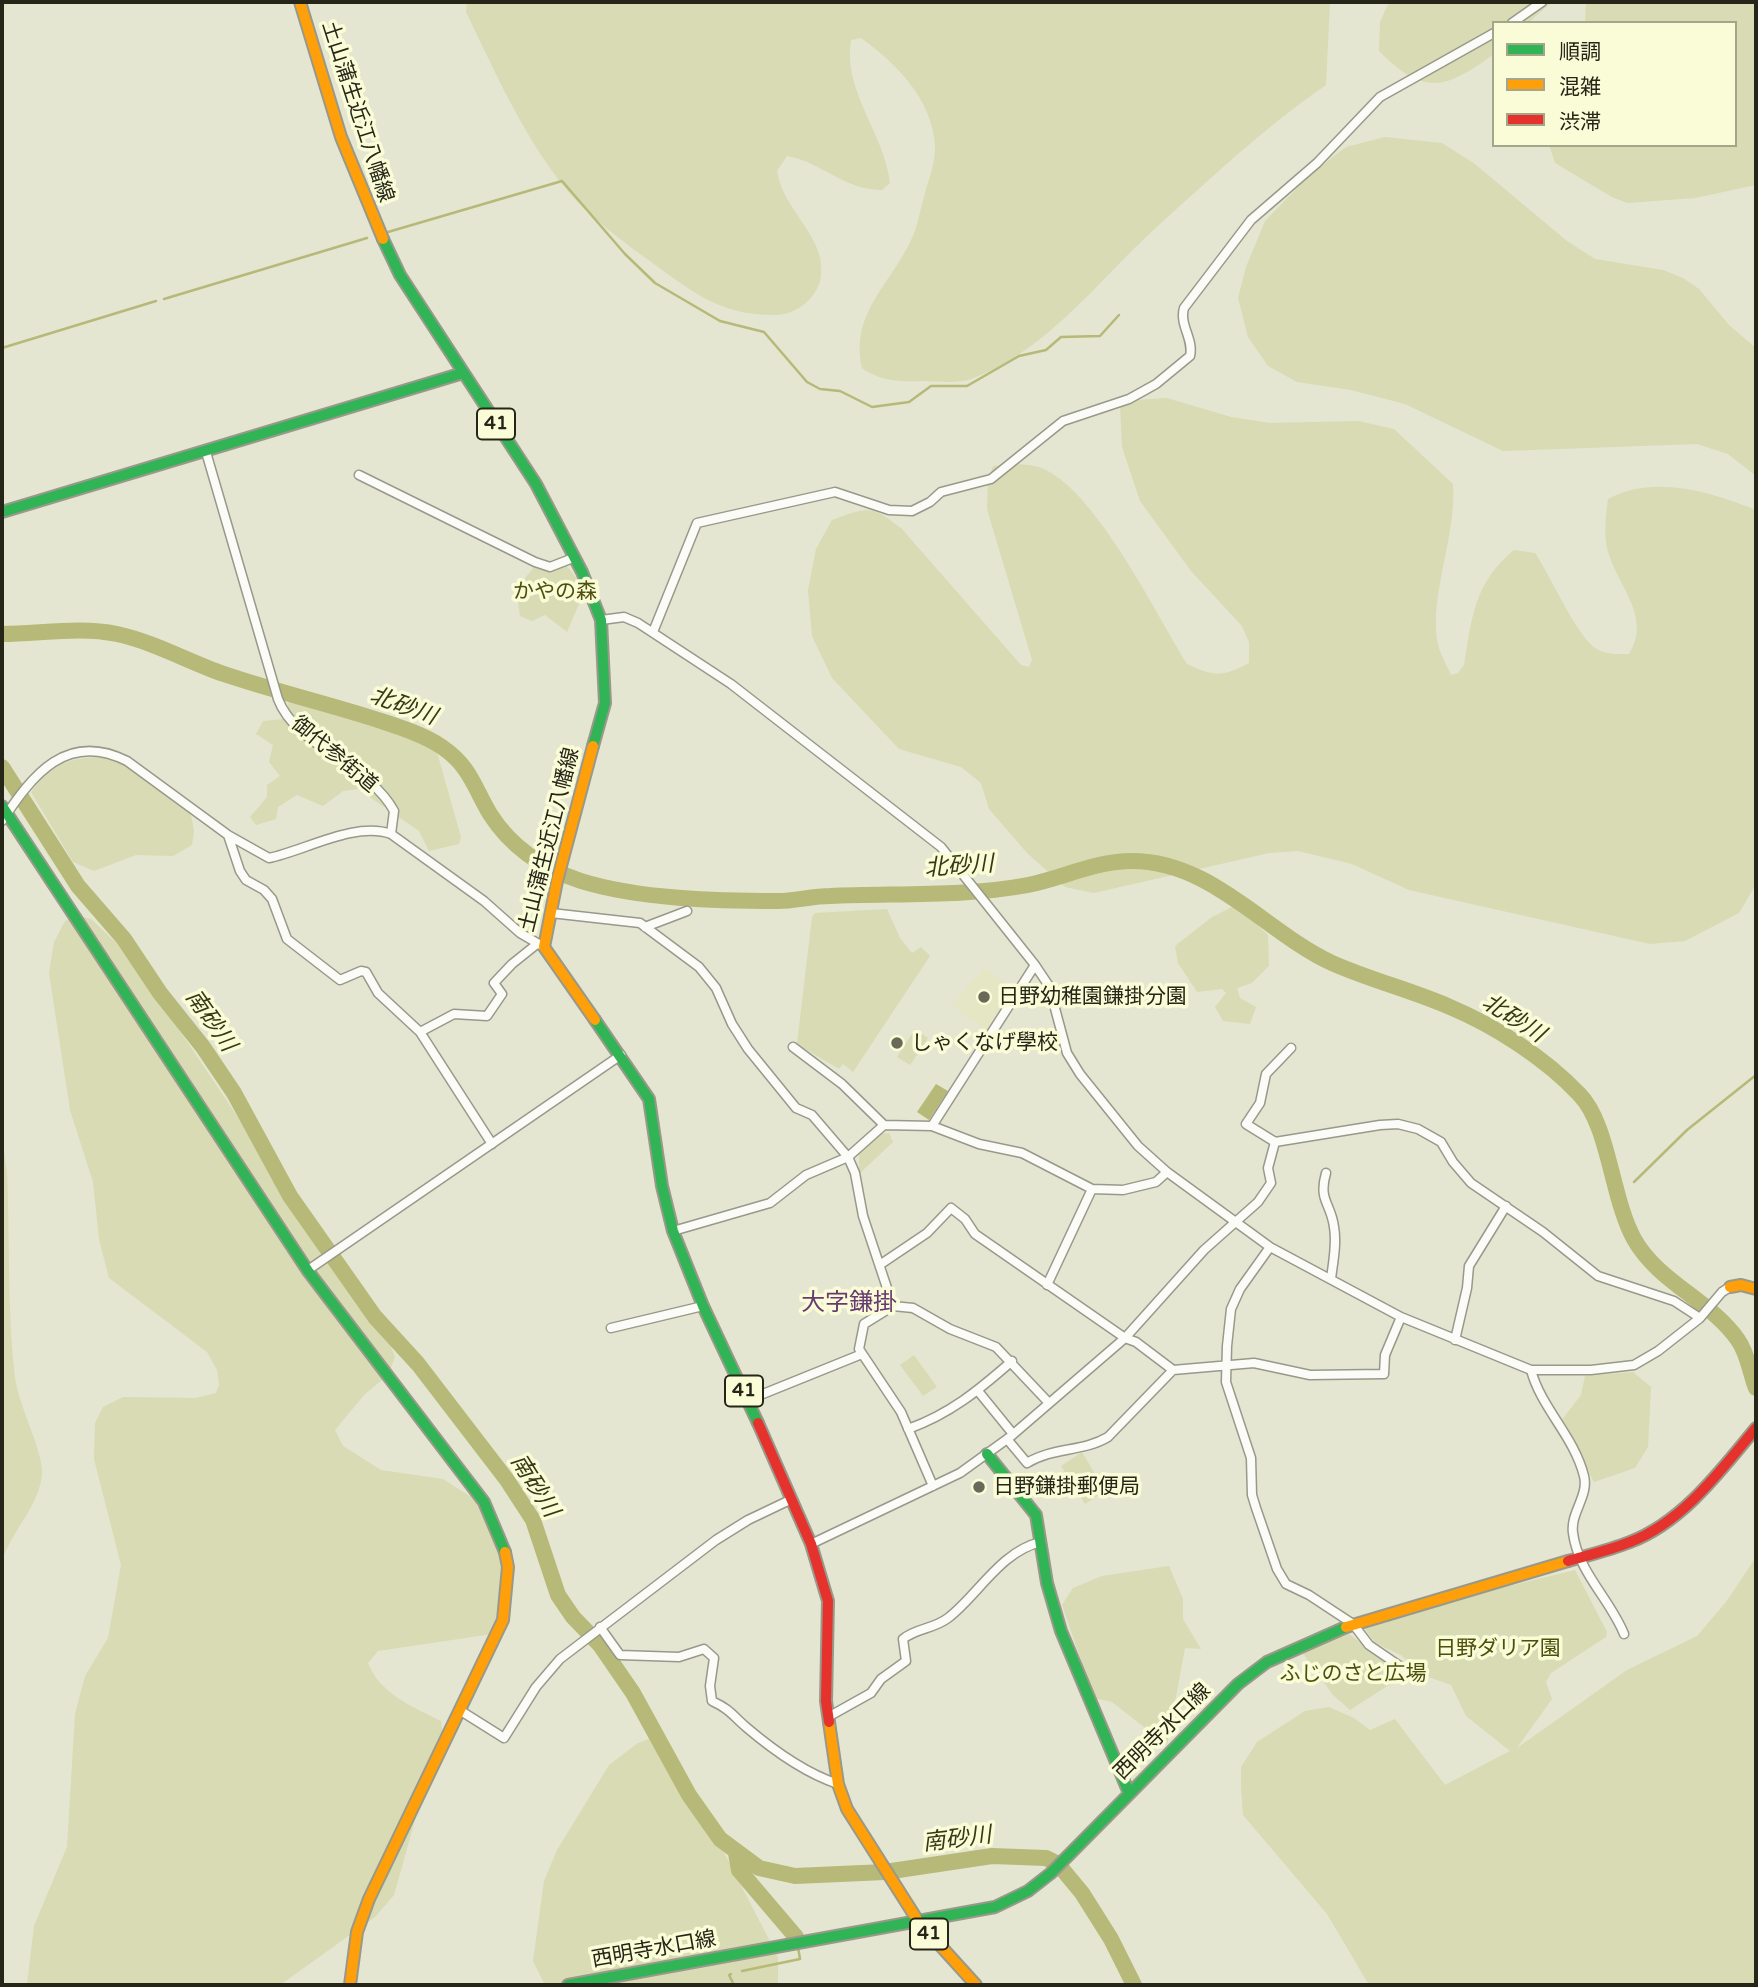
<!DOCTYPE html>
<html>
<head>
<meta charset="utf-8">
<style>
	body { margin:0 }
	#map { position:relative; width:1758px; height:1987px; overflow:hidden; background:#e4e6d1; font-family:"Varela Round","Noto Sans JP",sans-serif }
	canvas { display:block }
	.frame { position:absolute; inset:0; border:4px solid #252618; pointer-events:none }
	.legend { position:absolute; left:1492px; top:21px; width:245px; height:126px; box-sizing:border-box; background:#f9fcd6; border:2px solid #a4a68a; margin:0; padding:9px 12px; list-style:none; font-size:21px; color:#252618 }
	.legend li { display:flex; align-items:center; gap:14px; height:35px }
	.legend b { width:35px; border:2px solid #a4a68a }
</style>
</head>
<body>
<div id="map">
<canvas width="1758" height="1987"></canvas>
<div class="frame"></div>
<ul class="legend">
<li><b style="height:9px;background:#30b455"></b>順調</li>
<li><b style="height:9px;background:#ff9f0a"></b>混雑</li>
<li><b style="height:9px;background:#e5322d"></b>渋滞</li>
</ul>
</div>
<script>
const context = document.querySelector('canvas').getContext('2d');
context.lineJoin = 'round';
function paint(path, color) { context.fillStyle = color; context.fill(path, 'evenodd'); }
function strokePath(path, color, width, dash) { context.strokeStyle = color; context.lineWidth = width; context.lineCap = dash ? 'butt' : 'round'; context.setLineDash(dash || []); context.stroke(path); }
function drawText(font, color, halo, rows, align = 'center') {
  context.font = font + ' "Varela Round","Noto Sans JP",sans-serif'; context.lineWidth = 7; context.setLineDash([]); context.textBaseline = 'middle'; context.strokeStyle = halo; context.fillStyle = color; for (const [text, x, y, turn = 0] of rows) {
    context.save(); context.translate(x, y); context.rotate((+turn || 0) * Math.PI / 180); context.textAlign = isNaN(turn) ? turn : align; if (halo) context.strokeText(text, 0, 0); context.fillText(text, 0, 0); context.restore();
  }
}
paint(new Path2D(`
	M984 968 1015 989 988 1032 952 1005Z`), '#e4e6c4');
paint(new Path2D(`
	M467 2H1330L1326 85C1266 126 1213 176 1159 225 1100 278 1048 351 971 379 957 384 937 381 923 381 902 382 879 381 862 368 850 312 891 285 912 238 918 226 920 210 924 197 928 181 936 162 935 145 932 99 896 63 861 38L851 40C842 91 885 134 890 183L882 190C843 190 822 162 787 156L777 171C782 209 826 237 821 275 819 298 795 316 773 315 724 315 696 295 658 267 624 242 588 217 562 184 523 135 493 68 466 12Z
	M1389 2H1552L1528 23H1494V54C1445 90 1424 96 1379 51L1380 22Z
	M1586 2H1756V185L1695 198 1627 203 1612 197 1555 163 1549 145H1735V23H1585Z
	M1385 137 1442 143 1475 164 1567 241 1595 259 1663 270 1683 278 1699 289 1729 325 1756 348V476L1728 454 1697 444 1503 451 1405 404 1351 390 1297 382 1268 366 1248 337 1238 298 1246 267 1265 221 1312 173 1346 147Z
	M1167 398 1231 417 1270 423 1358 421 1394 429 1453 484C1457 535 1428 598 1438 645 1441 655 1447 666 1451 675L1458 673 1464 665C1472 617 1474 583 1514 550L1535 553C1549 573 1578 639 1597 649 1607 655 1618 654 1629 654 1653 616 1616 585 1607 548 1604 532 1606 515 1608 499 1654 474 1711 492 1756 510V884L1739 913 1685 941 1650 944 1409 890 1352 864 1298 851 1269 853 1094 893 1065 887 1027 853 989 809 981 783 961 767 899 749 832 678 812 636 808 590 816 549 832 520C868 507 871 504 902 529L1021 665 1029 667 1032 660 987 509 988 481 993 466C1010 464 1030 462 1046 470 1098 496 1155 612 1187 664 1215 677 1222 677 1249 663V642L1242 626 1191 571 1140 501 1122 447 1120 405 1136 400Z
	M565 563 585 590 567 632 545 615 532 621 520 616 518 602 513 593 534 567 551 568Z
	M289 701 382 724 435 745 461 837 459 844 429 851 419 831 358 789 343 791 323 806 297 795 278 807 276 819 256 825 250 817 267 797V785L280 776 269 762 273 745 256 734 263 721 284 719Z
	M114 756 190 810 194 831 192 845 173 856 136 855 94 871 73 862 31 792C55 759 74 758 114 756Z
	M1236 905 1268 935 1269 966 1252 983 1237 988 1240 998 1256 1007 1250 1024 1223 1021 1215 1007 1226 993 1222 989 1197 992 1178 963 1175 946 1212 917Z
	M887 909 900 938 912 953 921 947 930 956 853 1072 843 1064 839 1069 797 1044 812 917 815 913Z
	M80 916 91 919 129 955 390 1344 395 1357 388 1375 364 1395 335 1430 343 1446 381 1470 443 1479 479 1502 499 1531 509 1592 499 1633 378 1651 368 1663C380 1694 413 1707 441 1721L444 1747 424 1788 394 1895 375 1917 280 1985H27L34 1926 67 1847 75 1714 85 1676 108 1638 121 1565 94 1459 95 1423 103 1407 123 1397 196 1398 216 1393 219 1385 217 1370 207 1352 109 1278 99 1239 93 1182 70 1110 49 973 54 942 65 921Z
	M915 1029 928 1038 910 1065 897 1057Z
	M889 1133 893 1142 859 1174V1152L877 1134Z
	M2 1139 7 1171C10 1239 7 1311 15 1378 19 1407 44 1453 42 1475 38 1508 12 1530 2 1561Z
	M914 1355 937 1387 923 1396 900 1365Z
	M1633 1372 1651 1387 1648 1447 1635 1468 1594 1482 1561 1421 1581 1395 1585 1376Z
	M1082 1452 1105 1491 1085 1504 1061 1466Z
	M1756 1557V1985H1369L1327 1914 1243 1815 1241 1786V1767L1257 1742 1305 1711 1329 1707 1354 1718 1370 1730 1395 1719 1445 1785 1510 1751 1466 1716 1451 1685 1420 1674 1401 1655 1375 1643 1364 1628 1501 1588 1575 1570 1607 1632 1606 1637 1551 1673 1546 1682 1552 1699 1517 1748 1627 1670 1697 1636 1726 1602Z
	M1169 1566 1183 1599V1619L1201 1649 1185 1648 1167 1745 1112 1702 1094 1698 1062 1605 1073 1588 1102 1576Z
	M1346 1632 1406 1674 1350 1710 1333 1695 1302 1652Z
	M663 1734 778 1957V1985H545L533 1961 544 1881 557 1850 609 1765 638 1743Z`), '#d8dbb3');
paint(new Path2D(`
	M936 1084 948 1091 929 1120 917 1112Z`), '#b6b977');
strokePath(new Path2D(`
	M388 232 562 181 625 254 655 283 720 321 764 332 807 382 820 389 840 391 872 407 909 402 931 386H967L1019 356 1046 350 1061 337 1100 336 1119 315
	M164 299 367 238
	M2 348 156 301
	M1634 1182 1687 1130 1756 1075
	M1614 1186 1620 1185
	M742 1971 800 1959 798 1947
	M731 1974 729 1975 734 1985`), '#b6b977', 2.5);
strokePath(new Path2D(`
	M2 634C39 634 80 626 117 634 154 642 189 662 224 674 274 691 325 703 375 719 396 726 423 734 442 747 470 766 474 787 490 814 511 847 544 869 581 881 639 899 717 901 778 901 795 901 812 896 830 896 895 893 964 897 1028 885 1062 878 1094 862 1129 861 1210 859 1265 932 1332 963 1370 980 1411 990 1450 1007 1495 1026 1545 1058 1579 1094 1609 1124 1611 1197 1634 1239 1658 1282 1710 1300 1738 1340 1748 1354 1750 1373 1756 1388
	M2 767 78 886 124 939 160 993 203 1047 234 1093 290 1196 375 1317 418 1364 507 1480 533 1520 558 1595 573 1617 600 1645 633 1693 689 1795 720 1839 759 1868 795 1876 885 1872 992 1856 1046 1858 1058 1864 1082 1893 1111 1939 1134 1985
	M736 1853 739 1870 796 1937`), '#b6b977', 16);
const street = new Path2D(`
	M1512 23 1542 2
	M206 452 278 699C296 747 369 764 394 811L391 834 484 901 520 933 544 947
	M359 475 535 562 550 567 573 558
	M601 620 624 617 638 623 731 684 941 847 1035 965 1049 986 1067 1053 1080 1074 1138 1146 1167 1172 1270 1247 1401 1317 1531 1370H1591L1634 1365 1658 1351 1700 1318 1722 1292 1730 1287
	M653 632 697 523 835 492 889 510 912 511 930 502 941 492 991 479 1063 421 1129 399 1156 384 1190 356C1194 339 1179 325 1184 308L1251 220 1317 163 1380 97 1494 33
	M2 821C33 774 67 731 127 761L228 835 269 858C304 851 355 821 391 834
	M228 835 240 871 246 880 264 890 272 899 287 939 340 980 361 971 366 972 378 993 420 1032 492 1144
	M551 913 640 923 699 967 716 988 732 1024 748 1049 796 1108 812 1115 848 1157 855 1173 863 1216 893 1306
	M645 927 687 911
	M420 1032 454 1014 487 1016 502 994 494 983 512 964 537 944
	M793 1047 842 1084 884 1125
	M1291 1048 1266 1074 1260 1103 1246 1124 1275 1142 1380 1125 1398 1124 1418 1129 1441 1142 1453 1162 1471 1183 1543 1232 1598 1276 1674 1301 1700 1318
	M932 1126 1035 965
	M1326 1173C1318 1201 1331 1203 1334 1227 1337 1244 1333 1262 1331 1279
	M673 1231 770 1203 806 1175 848 1157 884 1125 932 1126 979 1144 1022 1153 1092 1189 1123 1190 1156 1182 1167 1172
	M1270 1247 1240 1289 1231 1309 1227 1346 1226 1382 1251 1458 1252 1495 1256 1508 1277 1569 1286 1584 1309 1595 1353 1624 1369 1645 1410 1673
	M881 1264 927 1233 951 1208 965 1219 975 1234 1125 1338 1136 1342 1173 1370 1254 1363 1310 1375 1384 1374 1385 1355 1401 1317
	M308 1270 621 1055
	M1047 1285 1092 1189
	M893 1306 864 1324 859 1349 901 1412 933 1486
	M893 1306 913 1308 950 1329 996 1347 1049 1403
	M611 1328 703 1306
	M1455 1340 1467 1288 1469 1266 1506 1206
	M1531 1370C1541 1408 1574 1436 1584 1476 1589 1496 1570 1513 1573 1533 1578 1572 1610 1599 1624 1634
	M978 1391 1013 1434
	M748 1400 862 1354
	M908 1429C950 1414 979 1390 1012 1361
	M1007 1439 1027 1463C1053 1447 1083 1452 1108 1437L1173 1370
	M811 1544 960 1473 1010 1437 1125 1338 1204 1250 1258 1202 1271 1183 1268 1168 1275 1142
	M600 1627 620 1655 679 1657 704 1649 714 1658 710 1686 712 1701C731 1710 732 1715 746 1727 773 1750 805 1773 838 1784
	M461 1711 504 1738 536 1687 560 1659 716 1540 748 1520 792 1499
	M828 1717 871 1693 881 1679 906 1661 903 1639C916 1628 934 1629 948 1618 978 1595 1001 1551 1041 1542`);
const fast = new Path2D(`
	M383 239 400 275 536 484 582 572 601 620 605 703 593 746
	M2 512 463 373
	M2 806 308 1271 484 1502 505 1552
	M595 1020 649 1099 662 1186 673 1231 703 1306 758 1423
	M987 1454 1036 1515 1047 1583 1061 1631 1129 1793
	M568 1985 995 1907 1028 1891 1051 1873 1238 1684 1267 1662 1346 1627`);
const slow = new Path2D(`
	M300 2 341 137 383 239
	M593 746 557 881 544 947 595 1020
	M1730 1287 1741 1285 1756 1289
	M1346 1627 1568 1561
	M829 1722 838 1784 847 1809 918 1921 976 1985
	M350 1985 357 1932 369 1899 503 1620 508 1567 505 1552`);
const jam = new Path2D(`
	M758 1423 811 1544 828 1601 826 1701 829 1722
	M1568 1561C1589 1555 1610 1550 1630 1542 1683 1522 1721 1470 1756 1428`);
strokePath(street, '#98998a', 11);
strokePath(fast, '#98998a', 14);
strokePath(slow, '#98998a', 14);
strokePath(jam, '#98998a', 14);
strokePath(street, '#fbfbf8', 8);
strokePath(fast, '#30b455', 10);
strokePath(slow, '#ff9f0a', 10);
strokePath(jam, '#e5322d', 10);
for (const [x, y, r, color] of [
	[984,997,7,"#686959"],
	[897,1043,7,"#686959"],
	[979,1487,7,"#686959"]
]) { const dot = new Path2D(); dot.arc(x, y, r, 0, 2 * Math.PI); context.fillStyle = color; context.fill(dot); strokePath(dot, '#f9fcd6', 2.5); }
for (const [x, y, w] of [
	[496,424,38],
	[744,1391,38],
	[929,1934,38]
]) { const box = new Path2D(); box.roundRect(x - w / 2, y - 15.5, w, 31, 5); context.fillStyle = '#f9fcd6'; context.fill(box); strokePath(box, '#252618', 2); }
drawText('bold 19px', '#252618', null, [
	["41",496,424],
	["41",744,1391],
	["41",929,1934]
]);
drawText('21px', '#252618', '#f9fcd6', [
	["土山蒲生近江八幡線",357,112,72],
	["御代参街道",334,755,40],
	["土山蒲生近江八幡線",550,840,-76],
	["西明寺水口線",1163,1732,-45],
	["西明寺水口線",654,1950,-10]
]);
drawText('21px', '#4e4f0c', '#f9fcd6', [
	["かやの森",555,592],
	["日野ダリア園",1498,1649],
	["ふじのさと広場",1353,1674]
]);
drawText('21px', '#252618', '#f9fcd6', [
	["日野幼稚園鎌掛分園",998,997],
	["しゃくなげ學校",911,1043],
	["日野鎌掛郵便局",993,1487]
], 'left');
drawText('italic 23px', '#383914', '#f9fcd6', [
	["北砂川",403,707,20],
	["北砂川",959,867,-4],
	["北砂川",1513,1019,32],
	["南砂川",210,1021,55],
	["南砂川",534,1486,58],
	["南砂川",957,1840,-7]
]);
drawText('24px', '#673b70', '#f9fcd6', [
	["大字鎌掛",849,1304]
]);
</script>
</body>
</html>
